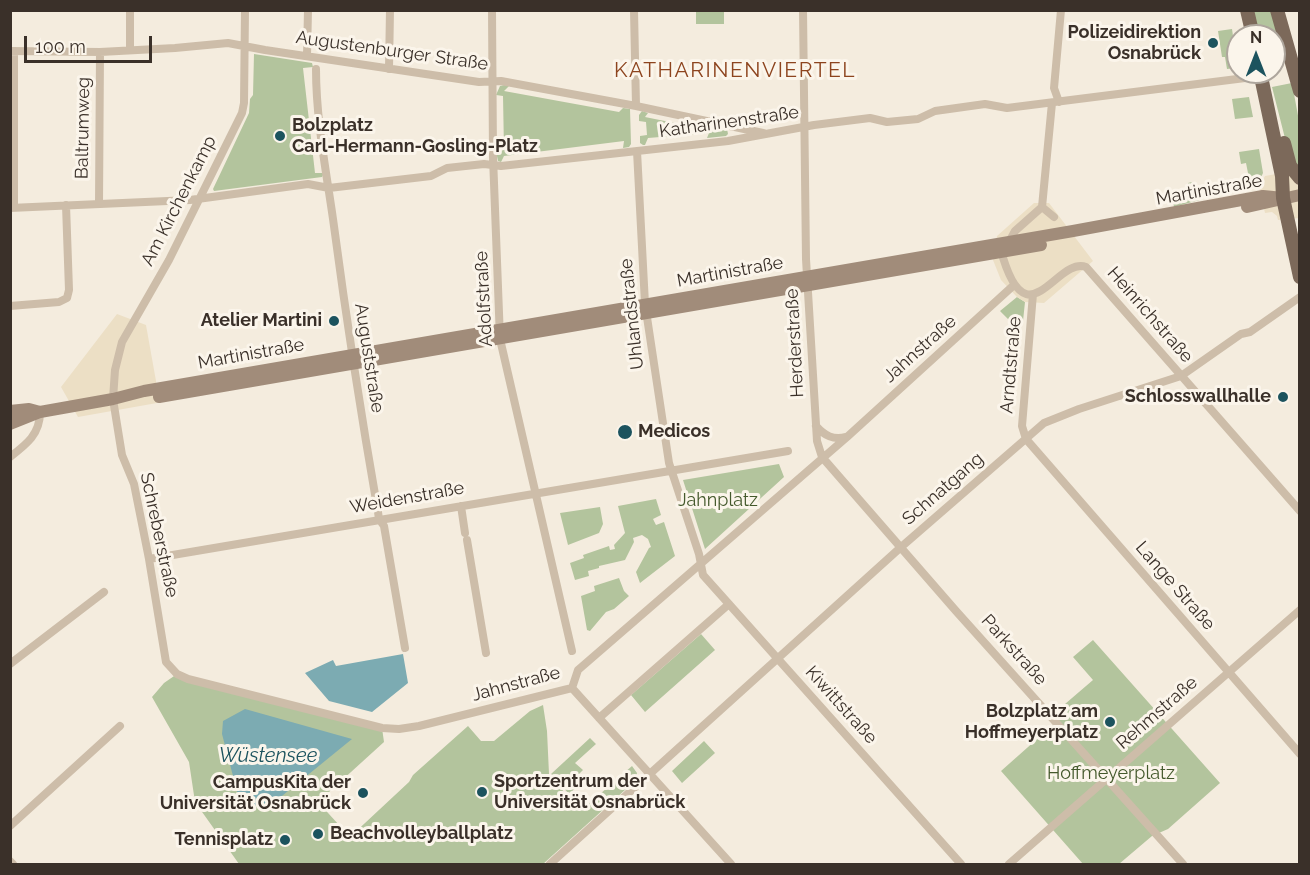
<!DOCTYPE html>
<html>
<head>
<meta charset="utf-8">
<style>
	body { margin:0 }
	#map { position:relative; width:1310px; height:875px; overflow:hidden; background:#f4ecde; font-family:Raleway,sans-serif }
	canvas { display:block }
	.frame { position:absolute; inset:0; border:12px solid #3a3029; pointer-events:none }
	.north { position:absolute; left:1226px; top:24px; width:60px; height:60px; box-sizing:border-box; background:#fbf5eb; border:2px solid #aea69d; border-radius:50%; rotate:0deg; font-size:16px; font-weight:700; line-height:24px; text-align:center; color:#3a3029 }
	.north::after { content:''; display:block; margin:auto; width:21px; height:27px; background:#1c535e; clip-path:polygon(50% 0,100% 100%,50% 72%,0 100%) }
	.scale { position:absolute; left:24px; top:36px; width:128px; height:27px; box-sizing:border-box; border:3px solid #3a3029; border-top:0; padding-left:8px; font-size:18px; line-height:21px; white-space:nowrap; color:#3a3029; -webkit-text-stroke:4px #fbf5eb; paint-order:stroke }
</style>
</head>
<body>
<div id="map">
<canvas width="1310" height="875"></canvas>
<div class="frame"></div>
<div class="north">N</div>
<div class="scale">100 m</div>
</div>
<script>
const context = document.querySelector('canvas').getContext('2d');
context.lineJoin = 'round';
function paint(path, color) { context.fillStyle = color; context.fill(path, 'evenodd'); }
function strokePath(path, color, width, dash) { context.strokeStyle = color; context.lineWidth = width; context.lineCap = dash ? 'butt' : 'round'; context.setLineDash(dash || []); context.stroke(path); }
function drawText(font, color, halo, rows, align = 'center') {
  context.font = font + ' Raleway,sans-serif'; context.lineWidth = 6; context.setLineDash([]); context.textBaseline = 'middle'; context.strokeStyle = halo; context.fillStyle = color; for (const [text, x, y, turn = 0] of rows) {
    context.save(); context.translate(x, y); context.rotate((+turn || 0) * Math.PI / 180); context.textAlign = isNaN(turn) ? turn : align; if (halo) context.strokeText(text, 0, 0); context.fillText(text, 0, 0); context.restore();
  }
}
paint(new Path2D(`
	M696 11H724V24H696Z
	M1252 11H1272L1286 59 1274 60V36H1257Z
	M1232 29 1237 64 1235 68 1227 69 1225 57H1222L1218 31Z
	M254 54 312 63 313 67 303 68 315 173H323V175L322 177 214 191 213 189 249 113 250 99 253 95Z
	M1292 83 1299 121V170L1290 158 1272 87Z
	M504 85 509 86 504 91 619 112 623 108 630 109 631 144 629 147 623 148 624 141 504 156 501 162 498 161 496 151 504 150 503 96 496 95 500 86Z
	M1249 97 1253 117 1235 119 1232 99Z
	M642 111 648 113 645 117 699 128 704 124 727 129 728 134 726 136 707 138 709 133 648 138 645 145H643L640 143V136L647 135 646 122 639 121V115Z
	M1259 149 1263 173 1258 184 1234 191 1232 181 1249 178 1246 163 1241 164 1239 152Z
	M1192 182 1193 187 1200 186 1203 199 1174 207 1173 201 1190 198 1188 183Z
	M1017 297 1025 302 1023 321 1009 320 1000 311Z
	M779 464 784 477 705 549 683 480Z
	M656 499 661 515 653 519 656 525 664 522 675 556 640 583 636 572 649 548 651 547 648 539 642 535 633 538 634 542 625 560 599 566V568L588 571 589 576 575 580 570 563 584 558 583 555 609 546 610 550 615 549 614 545 625 533 618 506Z
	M600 507 603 524 599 533 568 545 560 513Z
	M619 578 624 591 629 596 614 609 606 612 590 631 587 630 581 596 595 591 594 586Z
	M701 634 715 650 645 712 631 695Z
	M1093 640 1220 783 1168 829 1152 836 1119 864H1083L1001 771 1063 716 1058 710 1093 680 1073 657Z
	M177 674 382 728 384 742 318 802 350 837 409 782 413 775 468 726 481 741H494L530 711 543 705 547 731 549 774 575 805 578 803 584 808 632 766 637 773 636 780 543 864H239L195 802 189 762 152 697 164 683Z
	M590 738 596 744 575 763 583 770 579 774 584 780 569 794 551 774Z
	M704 741 715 753 682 783 672 771Z`), '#b3c49d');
paint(new Path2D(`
	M1299 170V218L1278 220 1277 216 1272 212 1265 213 1259 187 1265 176Z
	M1034 203H1049L1093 261 1044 303 1025 302 1017 297 1001 280 993 260 997 236Z
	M117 314 146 325 156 381 157 403 78 417 61 387Z`), '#ecdfc5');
paint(new Path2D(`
	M403 654 408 683 372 712 329 701 305 673 333 660 336 666Z
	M245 709 352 739 277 800 256 806 238 795 222 734 223 721Z`), '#7cabb2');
strokePath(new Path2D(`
	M245 10 244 103 242 113 169 260 122 342 115 370 113 399 116 418 122 455 134 484 149 559 166 662 177 674 188 679 382 728 399 729 419 726 572 688 578 670 847 437 1014 285
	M492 10 493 157 500 339 572 651
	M634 10 636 106
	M803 10 806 259 817 441 822 457 956 611 1183 864
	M130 50V10
	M10 51 100 52 175 48 228 43 265 50 479 82 501 81 636 106 763 133
	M14 51V207
	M307 56 308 10
	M316 69C316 119 326 170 333 219 346 317 361 415 378 512L379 519 384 526 405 648
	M389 69 390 10
	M1059 102 1054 88 1061 10
	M637 151 645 304 669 463 699 554 703 575 961 864
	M99 204 100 52
	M1042 207 1054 217
	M10 208 190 200 308 184 329 188 431 176 447 168 484 164 501 166 728 141 814 125 870 118 887 122 918 119 935 111 985 104 1007 108 1261 76
	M1009 242 1015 231 1042 207 1052 103
	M1000 247C1026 347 1056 256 1086 267L1300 511
	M1033 294 1022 426 1026 439 1300 754
	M10 306 59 302 67 298 69 290 66 205
	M816 426C825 436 833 440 846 437
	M10 457C27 444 40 434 40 412
	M461 506 465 533
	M467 540 486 653
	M149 559 788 451
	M10 664 104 592
	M572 688 731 864
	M599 718 729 604
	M10 826 120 726
	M10 861 13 864
	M550 864 900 548 1044 423 1079 409 1181 376 1241 334 1250 332 1300 297
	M1009 864 1300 610`), '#cdbda9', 8);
strokePath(new Path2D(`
	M1247 207 1300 195
	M159 397 1041 245
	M10 411 29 409 40 412
	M10 424 40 412 113 399 144 391 1073 231 1263 196 1283 198`), '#a18c7a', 12);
strokePath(new Path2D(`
	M1247 10 1253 36
	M1277 10 1300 91
	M1260 72 1282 176 1283 198 1300 277
	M1284 143 1290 166 1300 178`), '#7c695a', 14);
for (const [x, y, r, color] of [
	[1213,43,6,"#1c535e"],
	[280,136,6,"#1c535e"],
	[334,321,6,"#1c535e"],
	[1283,397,6,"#1c535e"],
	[625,432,8,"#1c535e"],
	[1110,722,6,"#1c535e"],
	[482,792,6,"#1c535e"],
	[363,793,6,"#1c535e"],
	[318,834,6,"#1c535e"],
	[285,840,6,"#1c535e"]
]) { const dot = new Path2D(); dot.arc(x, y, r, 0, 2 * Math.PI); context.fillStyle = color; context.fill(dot); strokePath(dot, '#fbf5eb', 2); }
drawText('bold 18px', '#3a3029', '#fbf5eb', [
	["Polizeidirektion",1201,33],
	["Osnabrück",1201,54],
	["Bolzplatz",292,126,"left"],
	["Carl-Hermann-Gosling-Platz",292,147,"left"],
	["Atelier Martini",322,321],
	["Schlosswallhalle",1271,397],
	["Medicos",638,432,"left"],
	["Bolzplatz am",1098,712],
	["Hoffmeyerplatz",1098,733],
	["Sportzentrum der",494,782,"left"],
	["Universität Osnabrück",494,803,"left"],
	["CampusKita der",351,783],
	["Universität Osnabrück",351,804],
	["Beachvolleyballplatz",330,834,"left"],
	["Tennisplatz",273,840]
], 'right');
drawText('18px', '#3a3029', '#fbf5eb', [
	["Augustenburger Straße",392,51,8],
	["Katharinenstraße",729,122,-8],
	["Baltrumweg",83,128,-89],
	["Martinistraße",1209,190,-10],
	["Am Kirchenkamp",179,201,-63],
	["Martinistraße",730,272,-10],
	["Adolfstraße",484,299,-93],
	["Uhlandstraße",632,314,-96],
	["Heinrichstraße",1150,315,49],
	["Herderstraße",795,343,-93],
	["Jahnstraße",920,349,-42],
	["Martinistraße",251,354,-10],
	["Auguststraße",369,358,81],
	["Arndtstraße",1011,365,-85],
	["Schnatgang",943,489,-41],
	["Weidenstraße",407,498,-10],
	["Schreberstraße",159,535,78],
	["Lange Straße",1175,586,49],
	["Parkstraße",1014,650,48],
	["Jahnstraße",516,684,-15],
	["Kiwittstraße",841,705,48],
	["Rehmstraße",1157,713,-41]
]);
drawText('18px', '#44592c', '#fbf5eb', [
	["Jahnplatz",718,501],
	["Hoffmeyerplatz",1111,774]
]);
drawText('italic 20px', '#1c535e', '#fbf5eb', [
	["Wüstensee",268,756]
]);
context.letterSpacing = '1.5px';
drawText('21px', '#8d441e', '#fbf5eb', [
	["KATHARINENVIERTEL",735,71]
]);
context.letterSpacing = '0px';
</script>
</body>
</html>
